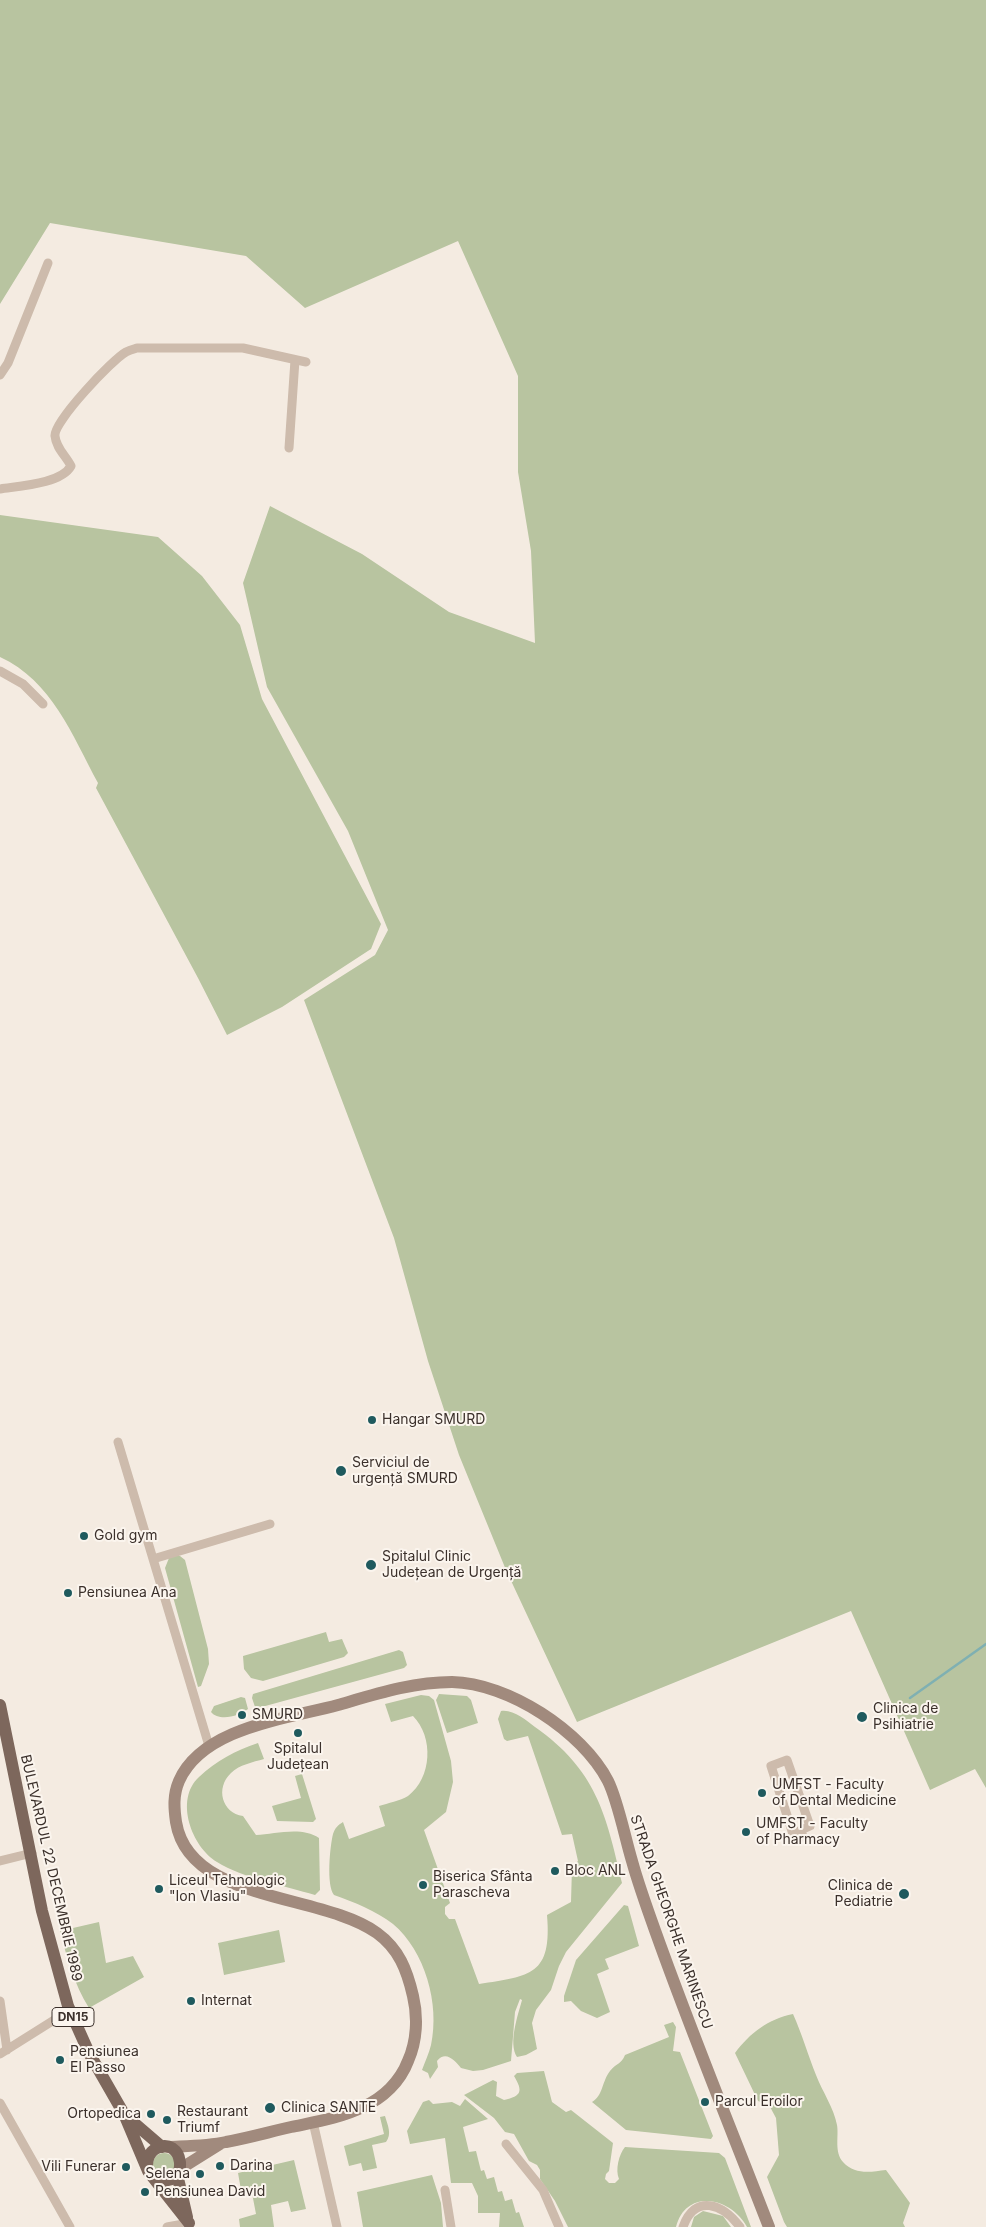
<!DOCTYPE html>
<html>
<head>
<meta charset="utf-8">
<style>
	body { margin:0 }
	canvas { display:block; background:#f4ebe1 }
</style>
</head>
<body>
<canvas width="986" height="2227"></canvas>
<script>
const context = document.querySelector('canvas').getContext('2d');
context.lineJoin = 'round';
function paint(path, color) { context.fillStyle = color; context.fill(path, 'evenodd'); }
function strokePath(path, color, width, dash) { context.strokeStyle = color; context.lineWidth = width; context.lineCap = dash ? 'butt' : 'round'; context.setLineDash(dash || []); context.stroke(path); }
function drawText(font, color, halo, rows, align = 'center') {
  context.font = font + ' Inter,sans-serif'; context.lineWidth = 4; context.setLineDash([]); context.textBaseline = 'middle'; context.strokeStyle = halo; context.fillStyle = color; for (const [text, x, y, turn = 0] of rows) {
    context.save(); context.translate(x, y); context.rotate((+turn || 0) * Math.PI / 180); context.textAlign = isNaN(turn) ? turn : align; if (halo) context.strokeText(text, 0, 0); context.fillText(text, 0, 0); context.restore();
  }
}
paint(new Path2D(`
	M0 0H986V1788L975 1769 930 1790 851 1611 577 1722 506 1570 459 1455 428 1361 394 1238 304 1000 375 955 388 930 348 831 267 687 243 583 270 506 362 554 449 612 535 643 531 551 518 472V376L458 241 305 308 246 256 50 223 0 304Z
	M0 515 158 537 202 576 240 625 262 699 381 924 371 949 282 1007 227 1035 198 978 96 788 98 783C72 735 52 681 0 657Z
	M174 1555 180 1556 185 1560 208 1649 209 1664 201 1686 198 1687 165 1568 169 1558Z
	M326 1632 329 1642 342 1639 348 1653 344 1657 263 1681 251 1678 244 1669 243 1656Z
	M399 1650 403 1652 407 1665 404 1668 258 1708 255 1707 252 1698 253 1694Z
	M439 1694 467 1696 471 1700 478 1723 447 1733 436 1700Z
	M421 1695 429 1696 434 1700 451 1761 453 1782 446 1812 424 1830 450 1903 445 1907V1914L449 1919H455L479 1984C531 1976 552 1975 547 1915L571 1902 572 1867 578 1861 572 1834 562 1835 528 1736 507 1741 504 1739 498 1719 501 1711C513 1709 526 1720 535 1727 596 1770 606 1813 622 1883L566 1952 559 1966 551 1990 536 2010 532 2023 537 2049 526 2055 517 2057C508 2043 518 2015 522 2000L520 1999 515 2012 511 2061 483 2070 473 2071 461 2068C455 2061 446 2050 437 2061L438 2067 430 2079 428 2073 422 2070C425 2062 429 2053 431 2045 440 2004 425 1951 393 1924 376 1911 354 1902 334 1895 326 1885 330 1846 333 1834 335 1828 338 1825 343 1822L349 1839 385 1826 379 1806C388 1803 400 1801 408 1796 432 1778 434 1737 413 1716L391 1722 385 1704Z
	M241 1697 245 1698 248 1709C240 1716 219 1722 211 1712L214 1706Z
	M258 1743 264 1759C253 1762 239 1765 231 1773 215 1788 222 1813 243 1816L256 1835C275 1834 302 1826 319 1838L320 1890 315 1895C285 1886 243 1878 217 1862 192 1847 174 1800 199 1777 217 1760 235 1751 258 1743Z
	M302 1774 316 1819 313 1822 277 1821 272 1806 301 1798 295 1776Z
	M624 1905 628 1906 639 1946 605 1959 609 1969 597 1974 610 2012 597 2018 581 2011 571 2001 564 2002V1996L576 1960Z
	M99 1922 106 1963 133 1956 144 1977 89 2008C74 1984 67 1958 60 1931Z
	M279 1930 285 1962 224 1975 218 1943Z
	M793 2014C802 2034 808 2055 816 2075 822 2091 834 2108 837 2125 839 2136 834 2152 843 2162 855 2175 870 2172 886 2170L910 2203 903 2223 905 2227H787L784 2222 767 2177 779 2155 776 2118 769 2105 758 2101 735 2053C750 2033 768 2019 793 2014Z
	M673 2022 676 2027 673 2051 680 2052 713 2136 711 2139 626 2130 592 2102C603 2096 602 2081 610 2071 616 2063 621 2065 625 2055L669 2037 664 2025Z
	M544 2071 552 2102 566 2112 571 2110 613 2143 609 2171 606 2174 605 2179 609 2183H615L619 2179C615 2170 619 2154 625 2147L719 2153 725 2158 751 2227H747C731 2197 686 2188 676 2227H568L555 2201 540 2179V2170L537 2165 529 2161 514 2134 505 2132 494 2118 464 2095 493 2080 497 2082 496 2096 504 2100C522 2096 523 2091 514 2076L517 2073Z
	M465 2099 488 2119 463 2127 469 2152 476 2151 481 2171 484 2170 487 2179 494 2177 498 2192 502 2191 505 2201 512 2199 516 2213 519 2212 524 2227H499L500 2213H478V2196L472 2183H451L445 2138 410 2144 407 2131 423 2102 429 2100 433 2104 452 2102 460 2106Z
	M385 2116C388 2126 392 2134 386 2142L372 2145 377 2168 363 2171 361 2163 349 2166 344 2146 384 2134 380 2117Z
	M153 2164a11 11 0 1 1 22 0a11 11 0 1 1-22 0Z
	M294 2160 306 2209 291 2212 288 2201 271 2205 274 2227H240L239 2219 256 2214 251 2188 241 2190 238 2173Z
	M432 2175 441 2203 443 2227H363L357 2192Z
	M703 2211 723 2216 731 2227H691L694 2217Z`), '#b8c4a0');
strokePath(new Path2D(`
	M910 1698 986 1644`), '#7fb0b2', 2.5);
strokePath(new Path2D(`
	M0 375 8 363 48 263
	M289 448 295 360
	M0 489C19 486 61 484 71 466 66 456 56 448 55 436 53 422 113 359 126 352 130 350 134 349 137 348H243L306 362
	M0 671 23 684 43 704
	M118 1442 209 1746
	M153 1559 270 1524
	M801 1830 793 1834 771 1766 787 1760 810 1826 801 1830 803 1837
	M0 1861 32 1853
	M0 2001 7 2050
	M0 2054 70 2010
	M0 2103 70 2227
	M313 2122 337 2227
	M506 2144 543 2190 559 2227
	M445 2190 451 2227
	M167 2227 189 2223
	M683 2227C695 2193 723 2204 740 2227`), '#cdbbac', 9);
strokePath(new Path2D(`
	M168 2147C187 2146 207 2146 226 2142 248 2138 269 2132 291 2127 315 2122 341 2118 363 2107 383 2098 400 2082 408 2061 417 2041 418 2017 413 1996 407 1970 399 1949 377 1933 322 1893 189 1903 176 1822 174 1808 173 1795 179 1781 203 1727 287 1719 338 1705 376 1694 413 1682 452 1682 508 1683 582 1731 608 1781 618 1801 625 1838 632 1861 640 1890 651 1919 661 1947 695 2041 733 2134 769 2227
	M180 2169 220 2144`), '#a18a7d', 12);
strokePath(new Path2D(`
	M0 1705 42 1911 68 2006 89 2053 124 2114 148 2171 189 2223
	M126 2116 162 2147
	M147 2166C147 2159 149 2153 155 2149 183 2133 193 2189 156 2179
	M177 2174 187 2217`), '#7d675c', 12);
for (const [x, y, r, color] of [
	[372,1420,5,"#1f5a5e"],
	[341,1471,6,"#1f5a5e"],
	[84,1536,5,"#1f5a5e"],
	[371,1565,6,"#1f5a5e"],
	[68,1593,5,"#1f5a5e"],
	[242,1715,5,"#1f5a5e"],
	[862,1717,6,"#1f5a5e"],
	[298,1733,5,"#1f5a5e"],
	[762,1793,5,"#1f5a5e"],
	[746,1832,5,"#1f5a5e"],
	[555,1871,5,"#1f5a5e"],
	[423,1885,5,"#1f5a5e"],
	[159,1889,5,"#1f5a5e"],
	[904,1894,6,"#1f5a5e"],
	[191,2001,5,"#1f5a5e"],
	[60,2060,5,"#1f5a5e"],
	[705,2102,5,"#1f5a5e"],
	[270,2108,6,"#1f5a5e"],
	[151,2114,5,"#1f5a5e"],
	[167,2120,5,"#1f5a5e"],
	[220,2166,5,"#1f5a5e"],
	[126,2167,5,"#1f5a5e"],
	[200,2174,5,"#1f5a5e"],
	[145,2192,5,"#1f5a5e"]
]) { const dot = new Path2D(); dot.arc(x, y, r, 0, 2 * Math.PI); context.fillStyle = color; context.fill(dot); strokePath(dot, '#fbf5ee', 2); }
for (const [x, y, w] of [
	[73,2017,42]
]) { const box = new Path2D(); box.roundRect(x - w / 2, y - 9.5, w, 19, 4); context.fillStyle = '#fbf5ee'; context.fill(box); strokePath(box, '#3b302b', 1); }
drawText('bold 12px', '#3b302b', null, [
	["DN15",73,2017]
]);
drawText('14px', '#3b302b', '#fbf5ee', [
	["Hangar SMURD",382,1420],
	["Serviciul de",352,1463],
	["urgență SMURD",352,1479],
	["Gold gym",94,1536],
	["Spitalul Clinic",382,1557],
	["Județean de Urgență",382,1573],
	["Pensiunea Ana",78,1593],
	["Clinica de",873,1709],
	["Psihiatrie",873,1725],
	["SMURD",252,1715],
	["Spitalul",298,1749,"center"],
	["Județean",298,1765,"center"],
	["UMFST - Faculty",772,1785],
	["of Dental Medicine",772,1801],
	["UMFST - Faculty",756,1824],
	["of Pharmacy",756,1840],
	["Bloc ANL",565,1871],
	["Biserica Sfânta",433,1877],
	["Parascheva",433,1893],
	["Liceul Tehnologic",169,1881],
	["\"Ion Vlasiu\"",169,1897],
	["Clinica de",893,1886,"right"],
	["Pediatrie",893,1902,"right"],
	["Internat",201,2001],
	["Pensiunea",70,2052],
	["El Passo",70,2068],
	["Parcul Eroilor",715,2102],
	["Clinica SANTE",281,2108],
	["Restaurant",177,2112],
	["Triumf",177,2128],
	["Ortopedica",141,2114,"right"],
	["Darina",230,2166],
	["Vili Funerar",116,2167,"right"],
	["Selena",190,2174,"right"],
	["Pensiunea David",155,2192]
], 'left');
drawText('14px', '#3b302b', '#fbf5ee', [
	["BULEVARDUL 22 DECEMBRIE 1989",51,1868,77],
	["STRADA GHEORGHE MARINESCU",671,1922,71]
]);
</script>
</body>
</html>
